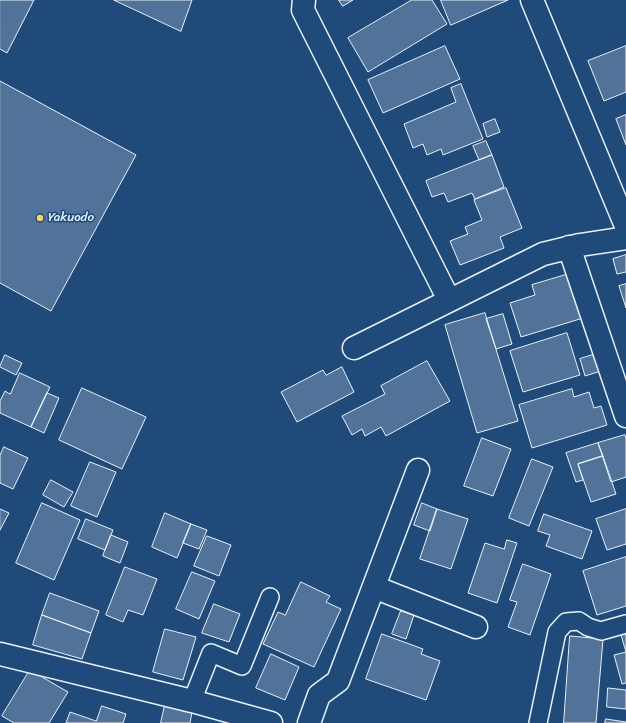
<!DOCTYPE html>
<html>
<head>
<meta charset="utf-8">
<style>
	body { margin:0 }
	canvas { display:block; background:#1f4a7a }
</style>
</head>
<body>
<canvas width="626" height="723"></canvas>
<script>
const context = document.querySelector('canvas').getContext('2d');
context.lineJoin = 'round';
function paint(path, color) { context.fillStyle = color; context.fill(path, 'evenodd'); }
function strokePath(path, color, width, dash) { context.strokeStyle = color; context.lineWidth = width; context.lineCap = dash ? 'butt' : 'round'; context.setLineDash(dash || []); context.stroke(path); }
function drawText(font, color, halo, rows, align = 'center') {
  context.font = font + ' Sriracha,sans-serif'; context.lineWidth = 3; context.setLineDash([]); context.textBaseline = 'middle'; context.strokeStyle = halo; context.fillStyle = color; for (const [text, x, y, turn = 0] of rows) {
    context.save(); context.translate(x, y); context.rotate((+turn || 0) * Math.PI / 180); context.textAlign = isNaN(turn) ? turn : align; if (halo) context.strokeText(text, 0, 0); context.fillText(text, 0, 0); context.restore();
  }
}
const building = new Path2D(`
	M0 0H34L7 53 0 49Z
	M114 0H192L181 31Z
	M339 0H353L343 6Z
	M412 0H432L447 24 368 72 348 38Z
	M441 0H508L451 25Z
	M445 46 460 79 383 113 368 80Z
	M626 46V92L604 101 588 61Z
	M0 81 136 155 51 311 0 283Z
	M461 84 483 139 443 155 441 149 427 155 423 144 413 148 404 124 456 102 451 88Z
	M626 115V145L616 119Z
	M495 119 500 132 487 137 483 124Z
	M486 141 492 155 479 160 473 146Z
	M492 155 504 187 475 199 472 193 448 202 444 193 432 197 426 181Z
	M506 188 522 228 500 237 504 248 460 265 450 241 468 234 465 227 482 220 474 200Z
	M626 255V272L617 274 613 259Z
	M569 274 583 318 521 337 510 303 535 295 532 285Z
	M626 284V308L619 286Z
	M485 313 518 421 477 433 445 325Z
	M503 314 512 344 496 349 486 319Z
	M567 333 580 375 523 392 510 351Z
	M599 353 604 370 585 376 580 359Z
	M5 355 22 363 16 375 0 367Z
	M427 361 450 401 386 436 381 427 365 436 362 429 352 435 342 416 385 394 381 386Z
	M342 367 354 392 297 422 281 392 323 370 326 375Z
	M20 373 50 387 31 427 0 413V401L5 391 10 394Z
	M82 388 146 417 122 469 59 440Z
	M572 389 574 397 589 392 594 408 601 406 607 425 532 448 519 405Z
	M47 393 59 398 44 433 31 427Z
	M625 435 626 439V477L611 482 598 443Z
	M482 438 511 449 493 496 464 486Z
	M598 443 603 456 578 464 583 480 576 482 566 453Z
	M4 447 28 458 13 489 0 483V456Z
	M603 456 616 494 591 502 578 464Z
	M532 459 553 467 529 526 509 518Z
	M90 462 116 472 97 517 71 506Z
	M51 480 73 492 64 507 43 495Z
	M42 503 80 520 54 580 16 563Z
	M422 503 437 509 430 531 414 525Z
	M0 509 9 513 0 530Z
	M437 509 468 519 451 569 420 559Z
	M626 509V544L607 550 596 519Z
	M165 513 191 524 177 558 152 547Z
	M544 514 592 531 582 559 546 546 550 535 538 531Z
	M86 519 113 530 105 550 78 539Z
	M191 524 207 530 199 549 183 543Z
	M111 535 128 542 120 563 103 556Z
	M207 536 231 545 219 576 194 566Z
	M507 540 517 543 497 603 468 593 485 543 504 549Z
	M626 557V606L597 615 583 571Z
	M523 564 551 574 530 635 508 627 517 602 510 600Z
	M125 567 157 579 143 615 128 610 123 622 106 615Z
	M192 572 215 581 199 619 176 609Z
	M301 582 330 596 326 602 341 609 314 667 263 644 278 612 285 615Z
	M50 593 99 611 91 633 42 615Z
	M214 604 240 614 229 642 202 633Z
	M401 611 414 615 406 639 392 634Z
	M42 615 91 633 82 659 33 645Z
	M165 629 196 637 183 680 153 672Z
	M626 633V683L622 684 614 655 626 652 621 635Z
	M382 634 423 649 421 654 440 661 426 700 366 679Z
	M570 636 603 639 596 723H564Z
	M271 654 299 667 285 700 256 688Z
	M30 670 68 692 49 723H14L2 716Z
	M608 688 626 690V709L607 707Z
	M165 705 192 712 190 723H161Z
	M102 706 126 714 123 723H66L70 712 96 721Z
	M606 719 626 722V723H605Z`);
paint(building, '#517399');
strokePath(building, '#e8f1f8', 1);
const service = new Path2D(`
	M192 701 211 653 242 666 270 597
	M538 723 557 632 566 622 579 621 588 627 601 631 626 624`);
const minor = new Path2D(`
	M304 0 303 10 449 300
	M532 0 626 226
	M569 247 626 416
	M354 348 543 254 580 245 626 238
	M374 587 476 627
	M0 654 192 701 271 723
	M309 723 319 695 338 681 418 470`);
strokePath(service, '#e8f1f8', 20);
strokePath(minor, '#e8f1f8', 25);
strokePath(service, '#1f4a7a', 17);
strokePath(minor, '#1f4a7a', 22);
for (const [x, y, r, color] of [
	[40,218,4,"#ffd166"]
]) { const dot = new Path2D(); dot.arc(x, y, r, 0, 2 * Math.PI); context.fillStyle = color; context.fill(dot); strokePath(dot, '#1f4a7a', 1.5); }
drawText('13px', '#e8f1f8', '#1f4a7a', [
	["Yakuodo",48,218]
], 'left');
</script>
</body>
</html>
